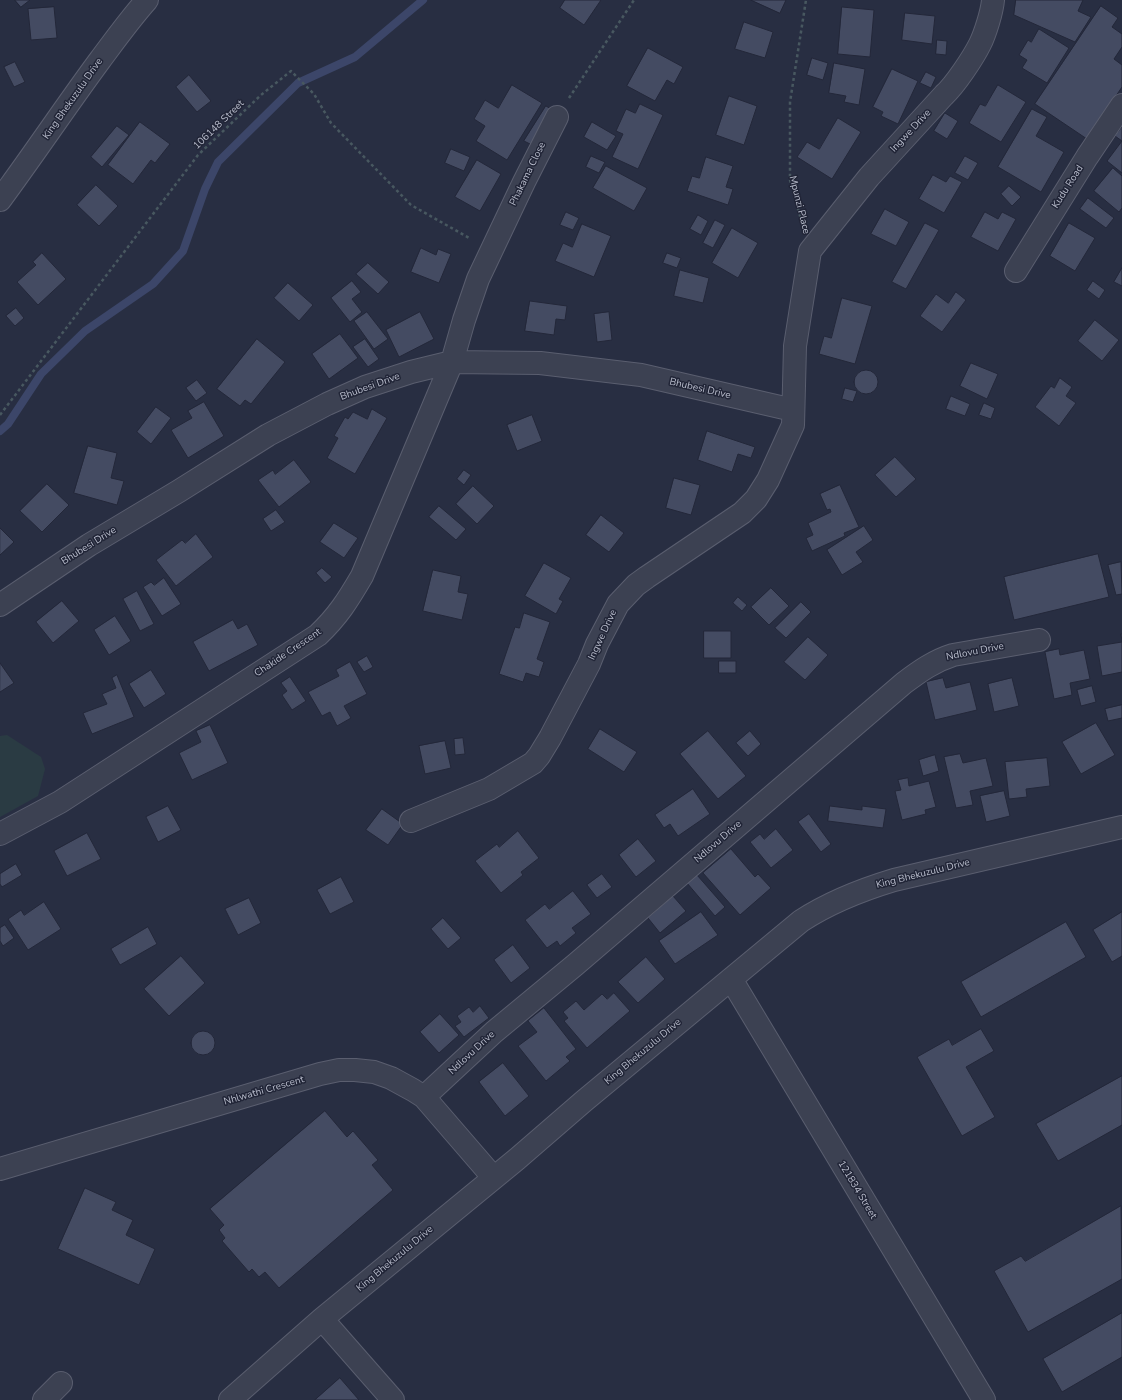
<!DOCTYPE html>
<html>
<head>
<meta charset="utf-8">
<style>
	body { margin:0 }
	canvas { display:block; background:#282e42 }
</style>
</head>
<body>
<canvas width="1122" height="1400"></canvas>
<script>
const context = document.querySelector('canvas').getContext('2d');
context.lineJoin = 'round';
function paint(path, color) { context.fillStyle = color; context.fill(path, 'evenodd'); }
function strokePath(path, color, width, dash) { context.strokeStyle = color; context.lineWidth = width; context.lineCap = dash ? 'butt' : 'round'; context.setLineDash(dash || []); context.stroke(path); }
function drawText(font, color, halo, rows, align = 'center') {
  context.font = font + ' "Nunito Sans",sans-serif'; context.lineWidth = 3; context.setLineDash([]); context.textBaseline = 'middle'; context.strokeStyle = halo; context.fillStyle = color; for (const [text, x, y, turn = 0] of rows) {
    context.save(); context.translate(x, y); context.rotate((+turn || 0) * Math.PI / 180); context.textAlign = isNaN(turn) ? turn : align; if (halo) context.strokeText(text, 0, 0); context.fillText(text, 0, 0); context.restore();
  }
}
paint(new Path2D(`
	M7 735 41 757 45 769 38 796 0 817V736Z`), '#2a3b43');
strokePath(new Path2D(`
	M0 431 8 424 41 374 85 331 153 284 183 251 205 189 218 162 298 83 355 57 423 0`), '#3c4669', 8);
const building = new Path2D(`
	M15 0H30L21 7Z
	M565 0H601L584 25 560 8Z
	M751 0H786L780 13Z
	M1016 0H1083L1078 11 1091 17 1075 42 1014 15Z
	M1101 6 1118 18 1112 27 1122 34V47L1114 59 1122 65V87L1087 139 1035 104Z
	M54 7 57 38 31 40 28 9Z
	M842 7 874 10 870 57 838 54Z
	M905 13 935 16 932 44 902 40Z
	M744 22 773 32 765 58 735 49Z
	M1039 29 1069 48 1047 83 1022 68 1027 60 1019 55 1028 40 1031 42Z
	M937 40 947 41 946 55 936 54Z
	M648 48 683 67 674 84 667 80 655 101 627 86Z
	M812 58 828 63 823 80 807 75Z
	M15 62 25 82 14 87 4 67Z
	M834 63 865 69 859 105 844 102 846 96 829 93Z
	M892 69 918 81 898 124 881 116 883 112 873 107Z
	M926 72 936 77 931 88 920 83Z
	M189 75 211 101 197 112 176 87Z
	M512 85 542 103 507 160 476 141 485 126 474 119 485 100 498 108Z
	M998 85 1026 102 1001 142 969 123 980 104 985 106Z
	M729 96 757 106 744 145 716 135Z
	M640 104 663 115 638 169 612 157 623 134 616 131 626 109 635 113Z
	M546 106 556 112 534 146 524 141Z
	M1032 109 1047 117 1036 136 1064 152 1041 192 998 167Z
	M945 113 958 121 947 139 934 131Z
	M838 118 861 132 832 179 797 157 807 142 819 149Z
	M140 122 170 144 155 163 151 160 133 184 108 165Z
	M592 122 616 136 607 150 584 137Z
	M117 126 129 135 102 167 91 157Z
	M1122 127V173L1107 161 1122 141 1115 136Z
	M451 149 470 157 464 171 445 163Z
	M591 156 605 162 599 173 586 167Z
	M965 156 978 163 968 180 955 173Z
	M706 157 733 166 726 187 733 189 728 205 687 191 692 176 699 178Z
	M477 160 501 174 480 211 455 197Z
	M606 166 647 188 634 211 593 188Z
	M1113 168 1122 176V208L1119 212 1094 191Z
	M933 175 946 182 950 176 962 182 944 213 919 199Z
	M96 185 118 206 99 226 77 205Z
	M1009 186 1021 197 1012 206 1001 194Z
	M1088 198 1114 218 1106 228 1080 209Z
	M885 209 909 222 896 246 871 234Z
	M566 212 579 218 573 230 560 225Z
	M985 212 998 219 1002 212 1016 219 998 251 971 237Z
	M698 215 708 221 701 235 690 229Z
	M715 220 725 225 713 248 703 243Z
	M925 223 939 230 906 289 892 282Z
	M1069 223 1095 238 1075 271 1050 256Z
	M582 224 611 236 594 277 555 261 563 243 572 247Z
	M732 228 758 243 738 278 712 263Z
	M421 248 436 255 438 249 451 254 439 283 411 272Z
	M42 253 66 279 38 305 17 282 36 265 33 262Z
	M667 253 681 258 677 268 663 263Z
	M368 263 389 282 378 294 356 274Z
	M1122 268V286L1114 282Z
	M680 270 709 278 703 303 674 296Z
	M352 281 361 292 352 299 362 312 350 322 331 298Z
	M1093 281 1105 290 1099 299 1087 290Z
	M288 283 313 305 299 321 274 298Z
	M956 292 966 300 942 332 920 316 936 294 948 303Z
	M842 298 872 306 855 364 819 354 824 336 831 338Z
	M530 301 567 306 565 320 556 319 554 335 525 331Z
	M16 308 24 318 15 326 6 316Z
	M367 312 388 339 374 349 354 321Z
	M420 312 434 339 399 357 386 330Z
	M609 312 612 340 597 342 594 314Z
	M1095 320 1119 340 1102 361 1078 341Z
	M340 334 358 358 329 379 312 354Z
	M257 339 285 362 251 404 245 400 240 406 217 389Z
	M365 339 379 359 368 367 353 347Z
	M971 363 998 374 987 399 960 386Z
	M854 382a12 12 0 1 1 24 0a12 12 0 1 1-24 0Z
	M1060 378 1072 387 1066 396 1076 403 1059 426 1035 407 1051 386 1054 388Z
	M197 380 207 393 196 401 186 388Z
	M845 388 857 391 853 402 842 399Z
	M951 396 970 404 965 416 946 409Z
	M204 402 224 436 188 458 171 430 192 418 188 411Z
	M984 403 995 408 991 419 979 415Z
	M156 407 171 418 151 444 137 432Z
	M372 409 387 418 355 474 327 458 338 438 334 436 345 417 348 419 353 412 367 419Z
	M532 415 542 441 517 451 507 425Z
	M707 431 755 447 751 458 738 454 732 472 698 460Z
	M88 446 117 453 111 478 124 481 117 505 74 493Z
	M895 457 916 479 896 497 875 475Z
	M294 460 311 482 279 507 258 480 273 470 275 474Z
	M464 470 471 475 464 485 457 479Z
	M674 478 700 485 691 515 666 508Z
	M47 484 69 505 42 532 20 511Z
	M840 485 859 527 844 533 845 536 812 551 806 538 813 535 808 523 831 512 830 509 827 510 820 494Z
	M473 486 494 506 477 524 456 504Z
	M439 506 466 529 456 540 429 517Z
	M276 510 285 522 271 531 263 519Z
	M601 515 624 533 609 552 586 535Z
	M334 523 358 538 344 558 320 542Z
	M864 526 873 540 856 552 863 562 842 575 827 550Z
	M0 528 14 542 0 555Z
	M196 534 213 557 176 586 156 560 182 540 185 543Z
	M1098 554 1109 597 1014 620 1004 577Z
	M1121 562 1122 594 1116 595 1108 565Z
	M544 563 571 578 559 599 563 601 556 614 525 596Z
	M322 568 332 577 325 583 316 573Z
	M433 570 461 576 458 592 468 594 462 620 423 611Z
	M164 578 181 604 162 616 143 587 151 582 154 585Z
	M771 588 789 606 769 625 751 607Z
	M137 591 154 624 140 631 123 599Z
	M738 597 747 605 742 611 733 603Z
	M62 601 79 621 53 643 36 622Z
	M801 602 811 612 786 638 775 628Z
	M524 613 550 622 537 659 544 662 539 677 526 673 523 682 499 674 515 627 519 628Z
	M115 616 131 641 109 655 94 630Z
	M233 620 238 629 247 624 258 645 209 671 193 642Z
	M704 631H731V658H704Z
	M1121 634H1122V672L1102 676 1097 646 1122 642Z
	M808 637 828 655 805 680 784 662Z
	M1059 649 1060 655 1084 650 1090 679 1070 683 1072 695 1054 699 1045 652Z
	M367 656 373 667 364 672 357 662Z
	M719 661H736V673H719Z
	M350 662 367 694 344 706 351 718 337 726 330 712 322 716 308 692 339 676 336 670Z
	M0 663 14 683 0 692Z
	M151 670 166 694 144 708 129 684Z
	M117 675 134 717 92 734 83 713 107 704 102 694 116 688 112 678Z
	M290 677 306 701 292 710 282 695 287 691 281 683Z
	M943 678 946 688 970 682 977 710 935 720 926 682Z
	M1012 678 1019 706 994 712 988 684Z
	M1092 686 1096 702 1081 706 1077 690Z
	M1122 705V718L1108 721 1105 709Z
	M1096 723 1115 755 1081 774 1062 742Z
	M210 725 228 763 192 780 179 753 201 742 196 731Z
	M600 729 637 752 624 772 588 749Z
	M708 731 746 776 718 799 680 754Z
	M750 731 761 744 748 756 736 743Z
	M463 738 465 754 455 755 454 739Z
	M445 741 451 768 425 774 419 746Z
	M960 754 963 763 986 758 993 786 970 791 973 805 956 808 944 757Z
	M935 755 939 771 923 776 919 760Z
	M1047 758 1050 786 1026 789 1027 797 1009 799 1005 762Z
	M908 778 909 786 929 781 936 807 925 810 926 814 902 820 895 791 901 790 898 780Z
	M693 789 710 814 678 836 670 824 664 828 655 815Z
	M1004 791 1010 816 986 822 980 796Z
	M168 806 181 830 158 842 146 817Z
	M830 806 862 810V806L886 809 883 828 828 821Z
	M382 809 403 824 388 845 366 830Z
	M809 814 831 844 821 852 798 822Z
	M776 829 793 850 771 868 750 842 760 834 764 839Z
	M518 831 539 858 521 872 523 875 501 893 475 861 497 844 499 847Z
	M87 833 101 859 67 876 54 851Z
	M638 839 656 861 636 877 619 855Z
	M731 849 755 877 758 874 771 888 740 915 703 873Z
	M16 864 22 875 2 887 0 884V874Z
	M602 874 612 887 597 898 587 885Z
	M697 875 725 907 715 916 687 883Z
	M341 877 354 902 330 914 317 890Z
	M573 891 591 914 572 928 576 933 560 946 557 941 547 948 525 920 545 904 549 909Z
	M673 896 686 911 660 933 648 918Z
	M249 898 261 923 238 935 225 909Z
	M44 902 61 929 28 950 8 919 21 910 24 915Z
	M701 912 718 935 675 964 659 941Z
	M1122 912V956L1112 962 1093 930Z
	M443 918 461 938 448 949 431 929Z
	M1066 922 1086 957 981 1017 961 982Z
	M5 925 14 938 3 946 0 941V928Z
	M148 927 157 944 120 965 111 949Z
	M513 945 530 968 511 983 494 960Z
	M181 956 205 983 169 1016 144 989Z
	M646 957 665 979 638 1003 618 982Z
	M614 993 630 1011 587 1048 564 1021 568 1018 563 1012 576 1001 584 1010 602 994 607 999Z
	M480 1006 489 1018 464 1037 455 1026 461 1022 457 1016 469 1007 473 1012Z
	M544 1008 576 1049 566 1057 570 1061 546 1081 518 1046 537 1032 528 1021Z
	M440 1014 459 1035 439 1053 420 1032Z
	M981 1029 994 1051 966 1067 995 1117 962 1136 917 1057 949 1039 952 1045Z
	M191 1043a12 12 0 1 1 24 0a12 12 0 1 1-24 0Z
	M503 1063 529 1096 505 1116 479 1082Z
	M1122 1076V1125L1058 1161 1036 1124Z
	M325 1111 347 1137 353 1131 378 1160 372 1165 393 1190 279 1288 265 1272 259 1277 252 1269 249 1272 222 1241 225 1238 219 1230 224 1225 210 1209Z
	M85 1188 116 1202 112 1210 133 1220 126 1235 155 1249 139 1285 58 1249Z
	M1121 1206 1122 1279 1028 1332 994 1271 1021 1256 1025 1261Z
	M1122 1313V1357L1062 1392 1043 1359Z
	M340 1378 359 1400H315Z`);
paint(building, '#444b62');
strokePath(building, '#232739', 1);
const minor = new Path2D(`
	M0 200C34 154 66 106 100 60 115 40 130 19 147 0
	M1016 271 1087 157 1122 105
	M0 605 89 545 179 491 268 435 327 404 365 387 411 372 452 362 540 363 641 375 793 410
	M411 821 489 789 533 763 539 756 550 738 589 664 597 644 618 604 636 585 647 577 742 513 756 499 768 480 793 425 795 346 810 251 869 177 944 95C955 85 973 58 980 44 985 34 992 12 993 0
	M0 834 60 802 318 635C338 616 348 600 362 576L452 362 464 320 478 279 524 182 557 117
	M731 979 984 1400
	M424 1097 494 1032 575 965 904 683C920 671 934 661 953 655L1039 640
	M0 1169 320 1074 339 1070H355L374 1072 391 1078 413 1090 424 1097 493 1177
	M322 1319 393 1400
	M44 1400 61 1383
	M230 1400 322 1319 517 1159 584 1101 801 921C830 902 861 890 894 880L1122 827`);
strokePath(minor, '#5a5e6f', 24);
strokePath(new Path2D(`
	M569 98 634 0
	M802 223 790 180V102L806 0
	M0 415 198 155 261 95 291 71 314 94 331 123 411 205 471 239`), '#485860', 2.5, [3, 3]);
strokePath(minor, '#3c4152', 22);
drawText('10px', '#b9bdcc', '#212537', [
	["King Bhekuzulu Drive",73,99,-55],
	["106148 Street",219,125,-44],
	["Ingwe Drive",911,131,-47],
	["Phakama Close",528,174,-64],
	["Kudu Road",1068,187,-58],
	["Mpunzi Place",799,205,76],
	["Bhubesi Drive",370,387,-20],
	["Bhubesi Drive",700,389,13],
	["Bhubesi Drive",89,546,-32],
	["Ingwe Drive",603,635,-65],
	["Ndlovu Drive",975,652,-11],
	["Chakide Crescent",288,653,-34],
	["Ndlovu Drive",718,842,-41],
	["King Bhekuzulu Drive",923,874,-14],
	["King Bhekuzulu Drive",643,1052,-40],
	["Ndlovu Drive",472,1053,-43],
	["Nhlwathi Crescent",264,1091,-16],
	["121834 Street",857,1190,59],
	["King Bhekuzulu Drive",395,1259,-40]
]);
</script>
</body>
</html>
